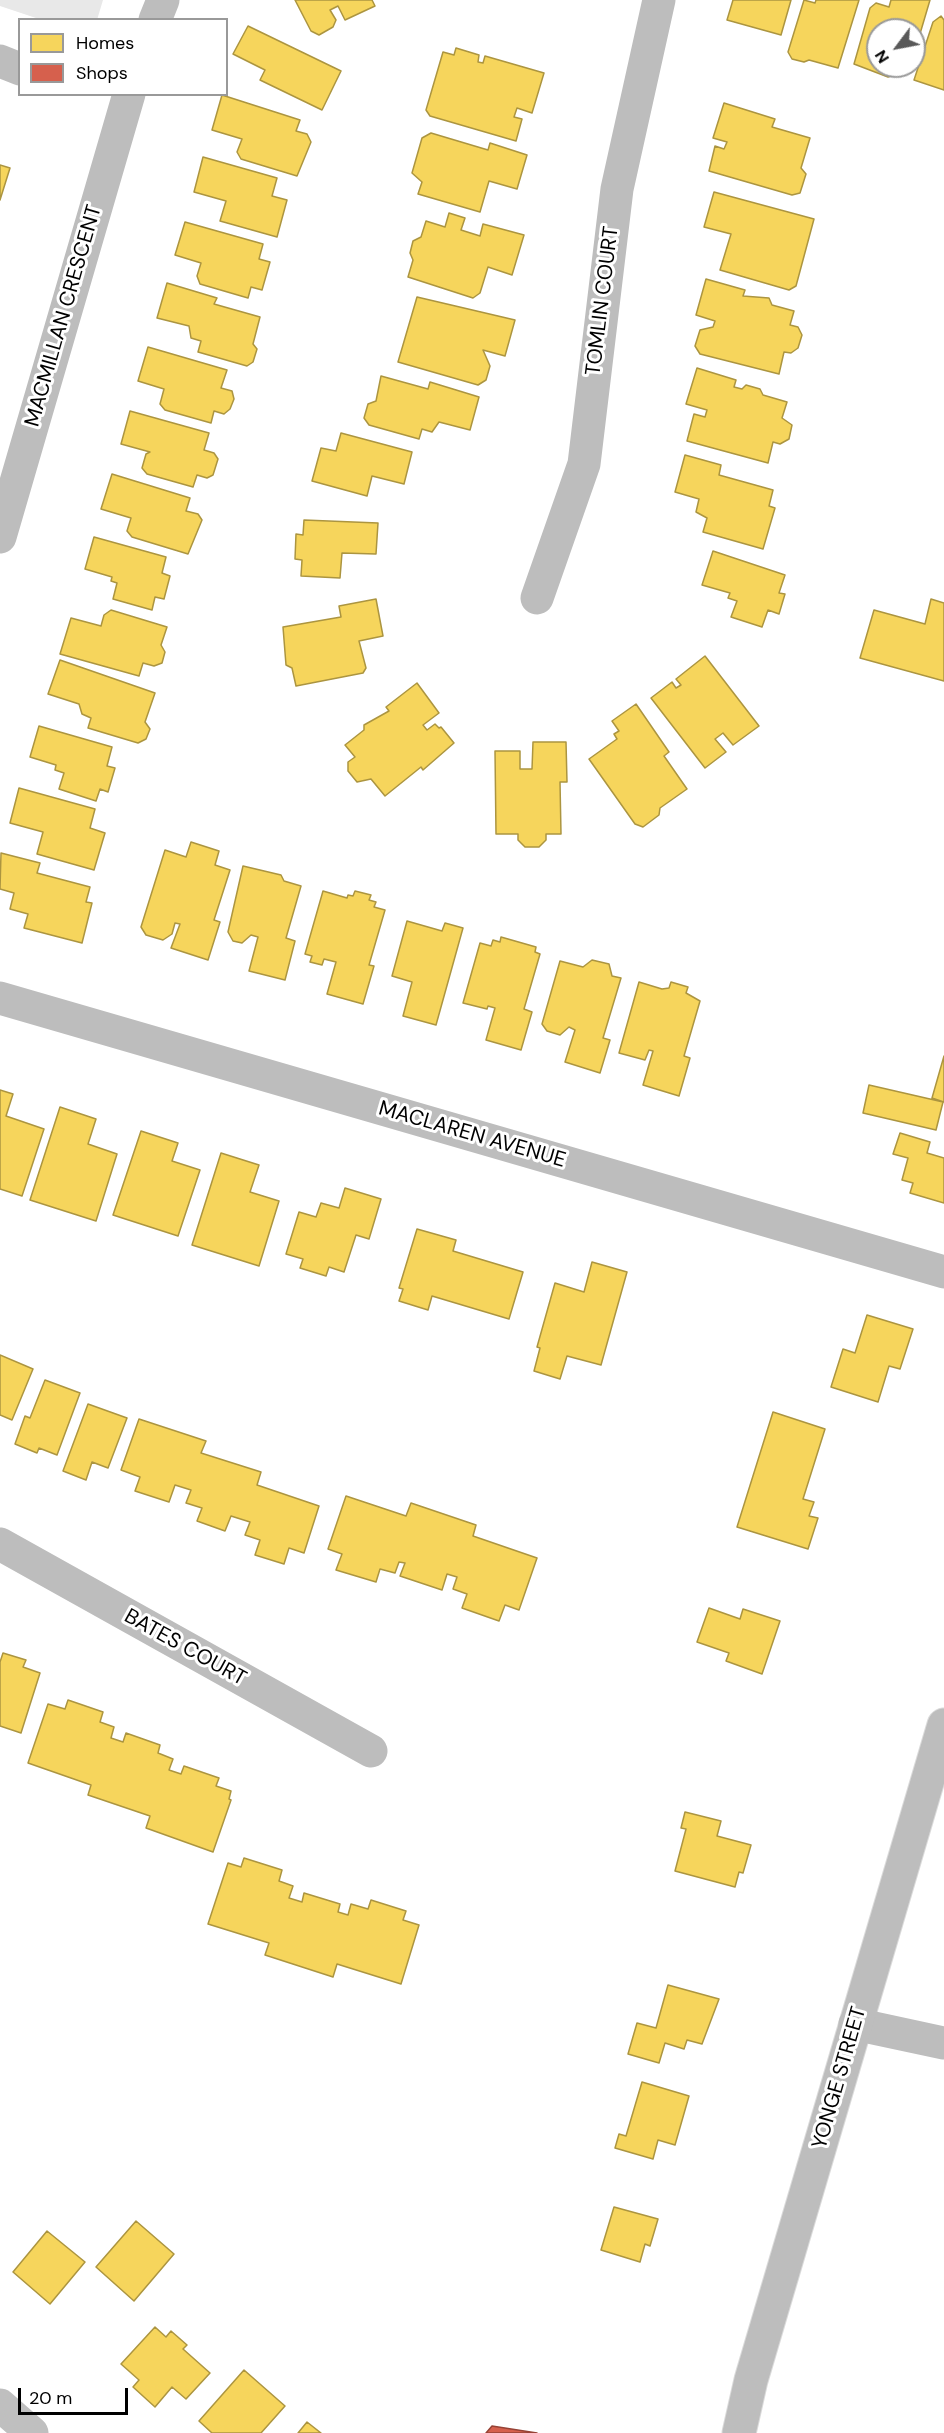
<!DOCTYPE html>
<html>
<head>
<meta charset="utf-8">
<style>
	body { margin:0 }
	#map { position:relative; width:944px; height:2433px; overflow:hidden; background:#fff; font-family:"DM Sans",sans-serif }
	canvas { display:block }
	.legend { position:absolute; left:18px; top:18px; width:210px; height:78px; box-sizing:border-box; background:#fff; border:2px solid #999; margin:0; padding:8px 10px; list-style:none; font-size:18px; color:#000 }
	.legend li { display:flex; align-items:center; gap:12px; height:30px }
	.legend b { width:30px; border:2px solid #999 }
	.north { position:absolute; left:866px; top:18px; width:60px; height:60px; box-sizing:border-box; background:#fff; border:2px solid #999; border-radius:50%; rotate:238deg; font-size:16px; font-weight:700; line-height:24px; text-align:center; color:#000 }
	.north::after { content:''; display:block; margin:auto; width:21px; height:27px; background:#595959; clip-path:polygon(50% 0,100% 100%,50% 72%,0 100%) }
	.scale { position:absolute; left:18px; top:2388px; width:110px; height:27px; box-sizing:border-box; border:3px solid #000; border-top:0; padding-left:8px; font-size:18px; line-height:21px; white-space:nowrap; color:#000; -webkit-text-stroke:4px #fff; paint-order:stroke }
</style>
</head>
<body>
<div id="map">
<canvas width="944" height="2433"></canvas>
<ul class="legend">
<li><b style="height:16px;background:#f6d55c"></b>Homes</li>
<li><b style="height:16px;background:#d6604d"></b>Shops</li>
</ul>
<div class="north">N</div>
<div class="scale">20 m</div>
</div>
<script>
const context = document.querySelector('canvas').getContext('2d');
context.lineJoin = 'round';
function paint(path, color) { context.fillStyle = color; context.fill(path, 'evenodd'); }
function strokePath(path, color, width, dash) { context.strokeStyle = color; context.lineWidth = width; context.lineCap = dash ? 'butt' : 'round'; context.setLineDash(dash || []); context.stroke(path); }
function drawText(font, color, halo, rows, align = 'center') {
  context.font = font + ' "DM Sans",sans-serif'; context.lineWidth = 6; context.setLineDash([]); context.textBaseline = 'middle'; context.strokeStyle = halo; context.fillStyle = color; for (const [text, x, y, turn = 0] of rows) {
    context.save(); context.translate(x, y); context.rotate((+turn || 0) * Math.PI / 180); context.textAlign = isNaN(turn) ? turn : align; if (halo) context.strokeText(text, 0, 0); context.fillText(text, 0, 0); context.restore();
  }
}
paint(new Path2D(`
	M0 0H103L97 20 39 19 0 6Z`), '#e8e8e8');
const homes = new Path2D(`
	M295 0H372L375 6 345 20 338 6 330 10 336 20 333 27 319 35 311 31Z
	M733 0H791L781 35 727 20Z
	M804 0 815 3 816 0H859L838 68 809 60 804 62 792 59 788 52Z
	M891 0H930L914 54V30H878V66H897L894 75 888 77 854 64 870 8 876 3 889 7Z
	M941 16 944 20V90L914 80 933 22Z
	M248 26 341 71 322 110 260 80 265 70 233 54Z
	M456 48 479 55 478 62 483 63 485 56 544 73 532 113 517 108 514 117 522 119 516 141 430 116 426 110 443 52 454 55Z
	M222 95 300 120 296 131 307 134 311 142 297 176 241 159 237 152 242 139 212 130Z
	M724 103 775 119 772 127 810 138 801 168 806 174 800 193 792 195 709 171 715 146 724 149 727 142 713 138Z
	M431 133 488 150 490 143 527 155 517 189 489 181 480 212 418 194 422 182 412 173 422 138Z
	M203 157 277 178 272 196 287 200 277 237 220 221 226 201 194 192Z
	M0 165 10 168 0 200Z
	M714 192 814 219 796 286 789 290 720 270 731 234 704 227Z
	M449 213 465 218 461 230 480 236 483 224 524 235 512 275 488 267 480 293 473 298 408 277 413 260 410 253 413 241 421 237 426 221 445 227Z
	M185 222 263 244 259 259 270 262 262 290 251 287 248 298 200 284 197 276 201 263 175 255Z
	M706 279 745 290 743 296 769 298 772 305 794 311 790 325 798 327 802 335 798 348 791 353 784 352 779 374 700 354 695 346 700 330 713 327 715 321 696 315Z
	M167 283 217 298 214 304 260 317 253 344 257 349 253 362 247 366 198 352 201 341 191 338 189 326 157 318Z
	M417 297 515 320 505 356 483 350 490 366 486 380 478 385 398 362Z
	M148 347 227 370 221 388 232 391 234 399 230 409 224 414 214 411 211 423 165 410 160 404 164 389 138 381Z
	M697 368 736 380 734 387 742 389 746 385 760 389 763 395 787 402 782 418 792 425 789 439 780 444 773 442 768 463 687 441 694 414 705 417 707 410 686 404Z
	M381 376 428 389 430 382 479 397 470 430 439 422 432 432 422 429 419 439 369 425 364 418 368 404 376 401Z
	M130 411 209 433 204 450 214 453 218 459 213 475 207 478 197 475 193 487 147 474 142 468 146 454 150 452 121 444Z
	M341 433 412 452 404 484 372 476 367 496 312 481 321 448 336 451Z
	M685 455 721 465 719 475 773 490 769 506 775 508 763 549 703 532 707 518 696 512 699 499 675 492Z
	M112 474 190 498 186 511 198 514 202 520 188 554 132 537 127 531 131 518 101 509Z
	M304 520 378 523 376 554 342 553 340 578 301 576 302 560 295 559 296 534 303 535Z
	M94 537 166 557 162 573 170 576 164 599 155 597 152 610 113 599 117 583 111 581 112 577 85 569Z
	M713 551 785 575 779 593 785 594 779 614 768 610 762 627 731 617 737 601 728 598 730 593 702 585Z
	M376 599 383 636 359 641 366 668 363 673 296 686 292 668 286 665 283 627 341 617 339 606Z
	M931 599 944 603V681L860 658 874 610 925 624Z
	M111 610 167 627 161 645 165 652 162 663 154 666 143 663 139 676 60 654 71 618 101 626 104 615Z
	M705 656 759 726 733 745 723 733 715 739 726 752 705 768 651 698 672 682 676 688 681 685 676 679Z
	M60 660 155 693 145 722 150 729 146 739 138 743 88 728 91 718 82 714 79 704 48 694Z
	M417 683 439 713 423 725 427 730 435 724 439 728 441 727 454 743 423 770 421 767 385 796 371 779 357 782 348 771V762L355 757 345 745 364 730V725L389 711 386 707Z
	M636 704 669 752 664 756 687 789 660 808 659 815 643 827 635 824 589 759 617 739 614 734 619 731 612 721Z
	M39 726 112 747 107 766 115 768 108 792 100 789 96 801 59 789 64 773 55 770 56 765 30 757Z
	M533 742H566L567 782H560L561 834H546V840L539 847H525L518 840V834H496L495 751H520V769H532Z
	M19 788 95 809 90 828 105 833 94 870 37 854 43 832 10 823Z
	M191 842 219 851 215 865 230 870 214 920 220 922 208 960 171 948 180 924 175 923 172 934 163 940 146 935 141 927 165 850 186 857Z
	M1 853 40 863 37 873 90 887 86 902 92 903 82 943 24 928 28 914 10 909 14 893 0 889Z
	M243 866 281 875 284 881 301 886 286 938 295 941 285 980 249 971 258 937 251 935 242 943 233 941 228 932Z
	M323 891 347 898 348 895 353 896 355 891 371 895 369 900 376 902 374 907 385 910 369 965 374 966 363 1004 327 994 336 962 324 959 322 965 310 962 312 956 305 954Z
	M407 921 442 931 445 923 463 928 436 1025 403 1016 412 982 392 976Z
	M501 937 536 947 535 952 540 954 524 1009 532 1012 521 1050 486 1040 495 1008 488 1006 487 1009 463 1003 480 943 491 946 493 940 500 942Z
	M592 960 609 964 612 976 621 978 603 1038 610 1040 600 1073 565 1062 575 1030 569 1027 560 1035 547 1031 542 1024 560 961 583 967Z
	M639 982 662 989 669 988 671 982 688 987 686 993 700 1001 684 1056 690 1058 679 1096 643 1085 653 1051 649 1050 645 1060 619 1053Z
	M944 1056V1102L932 1098Z
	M869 1085 943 1102 936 1130 863 1113Z
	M0 1090 13 1094 6 1116 44 1129 22 1196 0 1189Z
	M60 1107 96 1119 88 1144 117 1154 96 1221 30 1200Z
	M141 1131 178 1143 172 1161 200 1170 178 1236 113 1215Z
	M900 1133 930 1142 927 1153 944 1158V1203L910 1193 913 1183 902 1180 908 1158 893 1154Z
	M221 1153 259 1165 250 1192 279 1201 259 1266 192 1245Z
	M345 1188 381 1199 369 1239 356 1235 344 1272 329 1267 326 1276 300 1268 303 1259 286 1254 299 1212 316 1217 321 1203 339 1208Z
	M417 1229 456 1240 453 1251 523 1272 509 1319 432 1296 428 1310 399 1301 403 1289 399 1288Z
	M592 1262 627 1272 601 1365 567 1356 560 1379 534 1371 540 1348 537 1347 555 1283 584 1292Z
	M867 1315 913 1329 900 1369 889 1366 878 1402 831 1387 843 1349 855 1353Z
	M0 1355 33 1369 12 1420 0 1415Z
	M45 1380 80 1393 57 1455 39 1448 37 1453 15 1444 25 1416 30 1418Z
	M88 1404 127 1418 108 1468 92 1462 86 1480 63 1471Z
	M773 1412 825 1429 803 1499 814 1502 809 1516 818 1518 808 1549 737 1527Z
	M139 1419 206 1441 201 1453 261 1472 257 1485 319 1506 304 1553 289 1548 284 1564 255 1555 260 1540 245 1535 250 1522 231 1516 225 1531 197 1521 202 1508 186 1503 191 1490 175 1485 169 1502 135 1491 140 1477 121 1470Z
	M346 1496 406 1516 411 1503 476 1525 473 1536 537 1558 519 1610 505 1605 499 1621 462 1608 467 1594 453 1589 457 1577 447 1574 442 1590 400 1576 405 1563 399 1562 395 1573 380 1569 376 1582 336 1570 342 1554 328 1549Z
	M709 1608 740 1619 743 1609 780 1621 762 1674 726 1661 729 1653 697 1642Z
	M3 1653 26 1660 23 1667 40 1673 21 1733 0 1726V1662Z
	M68 1700 103 1712 100 1722 114 1727 111 1738 123 1742 126 1733 160 1745 158 1753 173 1759 169 1770 181 1774 184 1766 219 1778 216 1786 231 1791 229 1799 231 1800 213 1852 146 1828 150 1816 88 1795 91 1785 28 1763 48 1704 65 1709Z
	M685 1812 721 1821 717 1836 751 1845 743 1873 739 1872 735 1887 675 1871 686 1829 681 1828Z
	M244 1858 282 1870 279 1881 293 1886 289 1898 302 1902 304 1893 340 1904 338 1912 348 1915 351 1904 368 1909 371 1900 406 1911 403 1920 419 1925 401 1984 337 1964 333 1977 265 1955 269 1943 208 1924 228 1863 241 1867Z
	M668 1985 719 1999 702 2044 687 2040 684 2049 665 2043 659 2063 628 2054 637 2023 656 2028Z
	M642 2082 689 2096 675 2145 658 2140 653 2159 615 2148 619 2134 626 2136Z
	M614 2207 658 2219 650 2246 645 2244 640 2262 601 2250Z
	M136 2221 174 2254 134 2301 96 2267Z
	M47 2231 85 2262 50 2304 13 2272Z
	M155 2327 166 2337 171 2331 187 2345 183 2349 210 2373 186 2399 172 2387 155 2407 133 2387 139 2380 121 2364Z
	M244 2370 285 2406 261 2433H212L199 2421Z
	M307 2422 321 2433H298Z`);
paint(homes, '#f6d55c');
strokePath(homes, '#ac9540', 1.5);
const shops = new Path2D(`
	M492 2426 537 2433H486Z`);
paint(shops, '#d6604d');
strokePath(shops, '#964336', 1.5);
const primary = new Path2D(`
	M739 2433 751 2380 944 1725`);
strokePath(primary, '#dbdbdb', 35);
strokePath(new Path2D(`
	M155 20 163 0
	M0 61 20 69
	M0 537 129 94
	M537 598 584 464 617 189 659 0
	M0 998 944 1272
	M0 1544 371 1751
	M855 2024 944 2043`), '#bdbdbd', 33);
strokePath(new Path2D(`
	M0 2405 32 2433`), '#bfbfbf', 33);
strokePath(primary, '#bdbdbd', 33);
drawText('21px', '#000', '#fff', [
	["TOMLIN COURT",603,301,-83],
	["MACMILLAN CRESCENT",64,316,-74],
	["MACLAREN AVENUE",472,1135,16],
	["BATES COURT",185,1648,29],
	["YONGE STREET",840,2078,-74]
]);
</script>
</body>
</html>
